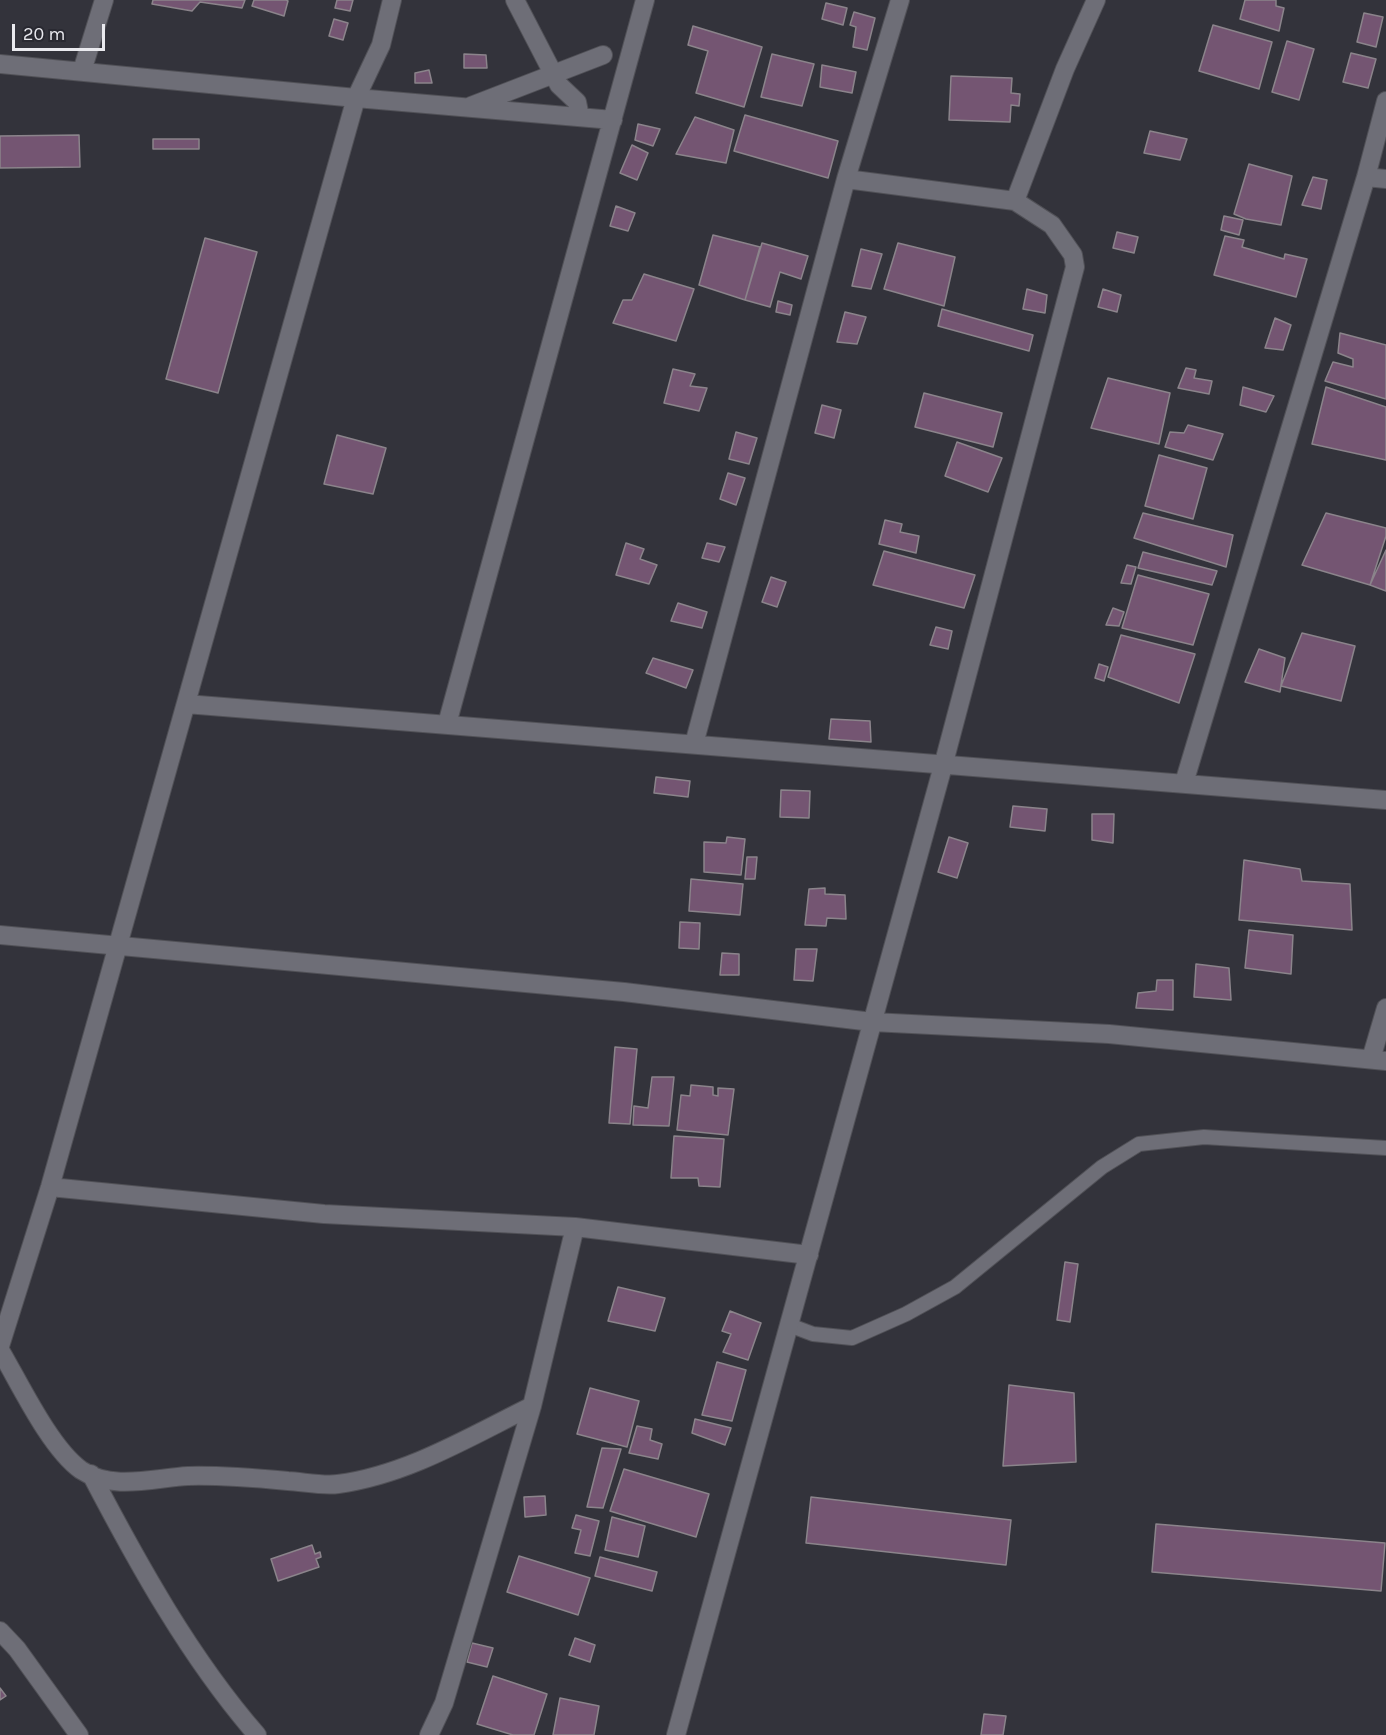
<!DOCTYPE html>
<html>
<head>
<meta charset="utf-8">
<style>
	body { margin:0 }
	#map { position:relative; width:1386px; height:1735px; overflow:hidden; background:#33333b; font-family:Karla,sans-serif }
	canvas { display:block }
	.scale { position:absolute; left:12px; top:24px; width:93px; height:27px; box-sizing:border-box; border:3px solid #eaeaef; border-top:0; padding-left:8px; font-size:18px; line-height:21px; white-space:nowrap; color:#eaeaef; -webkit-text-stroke:4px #292931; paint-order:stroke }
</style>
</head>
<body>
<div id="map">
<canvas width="1386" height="1735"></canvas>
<div class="scale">20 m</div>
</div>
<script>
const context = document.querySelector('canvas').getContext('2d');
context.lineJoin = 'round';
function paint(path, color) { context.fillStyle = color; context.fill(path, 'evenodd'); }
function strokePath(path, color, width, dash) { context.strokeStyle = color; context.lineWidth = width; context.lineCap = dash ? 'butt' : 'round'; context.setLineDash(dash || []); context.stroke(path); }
const building = new Path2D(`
	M153 0H245L242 8 200 2 192 11 152 4Z
	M254 0H286L288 1 284 16 252 6Z
	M337 0H353L350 11 335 8Z
	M1245 0H1276V6L1284 8 1279 31 1240 19Z
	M826 3 847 8 843 25 822 19Z
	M854 12 875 18 867 50 853 47 856 27 850 25Z
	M1364 13 1383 17 1376 47 1357 42Z
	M334 19 348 23 343 40 329 36Z
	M1213 25 1272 42 1259 89 1199 71Z
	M693 26 762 47 744 107 696 93 708 51 688 45Z
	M1287 41 1314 49 1299 100 1272 92Z
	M1351 53 1376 59 1368 88 1343 82Z
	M464 54 486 55 487 68H464Z
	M772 54 814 64 802 106 761 97Z
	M822 65 856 72 852 93 820 87Z
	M429 70 432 83H415V73Z
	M951 76 1012 78 1011 93 1020 94 1019 106 1011 105 1010 122 949 120Z
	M745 115 838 141 828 178 734 151Z
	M695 117 734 130 726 163 676 154Z
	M638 124 660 129 653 146 635 140Z
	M1150 131 1187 139 1180 160 1144 153Z
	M79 135 80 167 0 168V136Z
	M153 139H199V149H153Z
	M632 145 648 153 637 180 620 173Z
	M1249 164 1292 176 1281 225 1246 219 1234 214Z
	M1313 177 1327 180 1321 209 1302 205Z
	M616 206 635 213 628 231 610 226Z
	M1224 216 1243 220 1239 235 1221 230Z
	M1117 232 1138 237 1134 253 1113 248Z
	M713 235 760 247 745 300 699 285Z
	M1225 236 1244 240 1242 247 1284 259 1285 254 1307 259 1296 297 1214 275Z
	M205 238 257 252 218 393 166 379Z
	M762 243 808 256 801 279 780 272 770 307 745 300Z
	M898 243 955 257 944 306 884 289Z
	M861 249 882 254 871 289 852 286Z
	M644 274 694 289 676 341 613 323 623 300H632Z
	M1027 289 1047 295 1045 313 1023 309Z
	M1103 289 1121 295 1117 312 1098 307Z
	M778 301 792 305 790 315 776 312Z
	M942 309 1033 335 1029 351 938 326Z
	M845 312 866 317 857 344 837 342Z
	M1275 318 1291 325 1283 350 1265 348Z
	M1340 333 1386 345V399L1325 381 1333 362 1353 367V359L1338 353Z
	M1186 368 1196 370 1194 378 1212 381 1209 394 1178 388Z
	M673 369 695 374 690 386 707 388 699 411 664 403Z
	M1108 378 1170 393 1159 444 1091 428Z
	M1243 387 1274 396 1266 412 1240 405Z
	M1326 387 1386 407V460L1312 444Z
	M924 393 1002 413 993 447 915 427Z
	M822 405 841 410 834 438 815 433Z
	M1188 425 1223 434 1213 460 1165 447 1170 432 1184 433Z
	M736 432 757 438 749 464 729 459Z
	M337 435 386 448 373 494 324 484Z
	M957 442 1002 458 988 492 945 476Z
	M1159 455 1207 468 1193 519 1145 506Z
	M728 473 745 478 736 505 720 499Z
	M1143 513 1233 535 1226 567 1134 538Z
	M1326 513 1386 528V536L1370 585 1302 565Z
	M885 520 902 524 900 532 919 536 916 553 879 544Z
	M626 543 644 549 640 559 657 565 649 584 616 575Z
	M707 543 725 547 719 562 702 558Z
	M1386 550V591L1370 585Z
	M884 551 975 575 964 608 873 585Z
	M1143 552 1217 571 1212 585 1138 568Z
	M1127 565 1136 567 1131 584 1121 583Z
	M1138 575 1209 594 1193 645 1122 628Z
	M771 577 786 582 777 607 762 602Z
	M678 603 707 612 702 628 671 621Z
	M1113 608 1124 612 1119 626 1106 625Z
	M936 627 952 631 948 649 930 645Z
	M1302 633 1355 646 1341 701 1281 686Z
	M1121 635 1195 654 1179 703 1108 677Z
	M1259 649 1285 658 1280 692 1245 682Z
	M653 658 693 670 686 688 646 673Z
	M1099 664 1108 667 1104 681 1095 678Z
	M831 719 870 721 871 742 829 739Z
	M656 777 690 781 688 797 654 793Z
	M781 790 810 791 809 818 780 817Z
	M1013 806 1047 809 1045 831 1010 827Z
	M1092 814H1114L1113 843 1092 840Z
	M727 837 745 839 741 875 704 872V842L726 843Z
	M949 837 968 843 957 878 938 872Z
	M747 857H757L755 879H745Z
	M1244 860 1300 869 1302 881 1350 884 1352 930 1239 920Z
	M691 879 743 884 740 915 689 911Z
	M825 888V894L845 895 846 919 827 918 826 926 805 925 809 889Z
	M680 922 700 923 699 949 679 948Z
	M1249 930 1293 935 1291 974 1245 968Z
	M796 949H817L813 981 794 980Z
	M722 953 739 954V975H720Z
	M1196 964 1229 968 1231 1000 1194 997Z
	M1157 980H1173V1010L1136 1008 1138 993 1156 991Z
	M615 1047 637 1049 630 1124 609 1123Z
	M652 1077H674L669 1126 633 1125 634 1106 648 1108Z
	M691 1085 713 1087V1095L718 1096V1088L734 1089 728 1135 677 1130 681 1095 690 1096Z
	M674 1136 724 1139 720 1187 699 1186 698 1178H671Z
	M1065 1262 1078 1264 1070 1322 1057 1320Z
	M618 1287 665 1298 655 1331 608 1321Z
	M730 1311 761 1323 748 1360 723 1352 731 1334 722 1331Z
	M717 1362 746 1370 732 1421 702 1415Z
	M1009 1385 1074 1393 1076 1462 1003 1466Z
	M590 1388 639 1401 627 1447 577 1434Z
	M695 1419 731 1428 725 1445 692 1433Z
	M637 1426 652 1429 650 1440 662 1444 658 1459 629 1453Z
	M602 1448 621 1449 603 1508 587 1507Z
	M624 1469 709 1494 696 1537 610 1511Z
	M545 1496 546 1515 525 1517 524 1497Z
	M811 1497 1011 1520 1006 1565 806 1543Z
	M576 1515 599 1521 590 1556 575 1553 581 1530 572 1528Z
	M612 1517 645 1526 638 1557 605 1550Z
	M1156 1524 1385 1543 1381 1591 1152 1572Z
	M312 1545 315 1554 320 1552 321 1557 316 1559 319 1567 278 1581 271 1559Z
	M519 1556 590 1578 578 1615 507 1592Z
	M600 1557 657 1572 652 1591 595 1576Z
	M575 1638 595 1645 590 1662 569 1655Z
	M472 1643 493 1648 487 1667 467 1662Z
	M493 1676 547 1694 534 1735H513L477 1724Z
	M0 1688 6 1696 0 1700Z
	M560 1698 599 1706 594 1735H553Z
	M984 1714 1006 1716 1003 1735H981Z`);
paint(building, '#745572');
strokePath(building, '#8b848b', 1.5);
const lane = new Path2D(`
	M789 1325 813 1334 852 1338 906 1314 955 1287 1102 1167 1139 1144 1204 1137 1386 1148`);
const street = new Path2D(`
	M515 0 559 85 577 102 580 117
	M0 64 356 98 613 120
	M82 71 104 0
	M471 106 603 55
	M1366 177 1386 179
	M1015 201 1065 69 1096 0
	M186 704 1386 800
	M447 724 645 0
	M694 744 846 179 900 0
	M1184 783 1366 177 1386 101
	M0 935 624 992 872 1022 1109 1034 1386 1061
	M1371 1059 1386 1008
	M50 1187 324 1214 575 1227 809 1255
	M0 1346 50 1187 356 98 381 45 392 0
	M0 1350C20 1384 50 1448 81 1470 112 1491 154 1478 188 1476 222 1475 255 1478 288 1481 304 1482 323 1486 338 1484 407 1475 471 1436 532 1406
	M91 1474C138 1564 190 1658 257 1735
	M0 1631 17 1649 79 1735
	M429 1735 444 1703 532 1406 575 1227
	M676 1735 943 766 1075 267 1073 255 1052 225 1015 201 846 179`);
strokePath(lane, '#515157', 16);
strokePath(street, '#515157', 20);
strokePath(lane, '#6e6e77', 14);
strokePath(street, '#6e6e77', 18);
</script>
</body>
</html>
